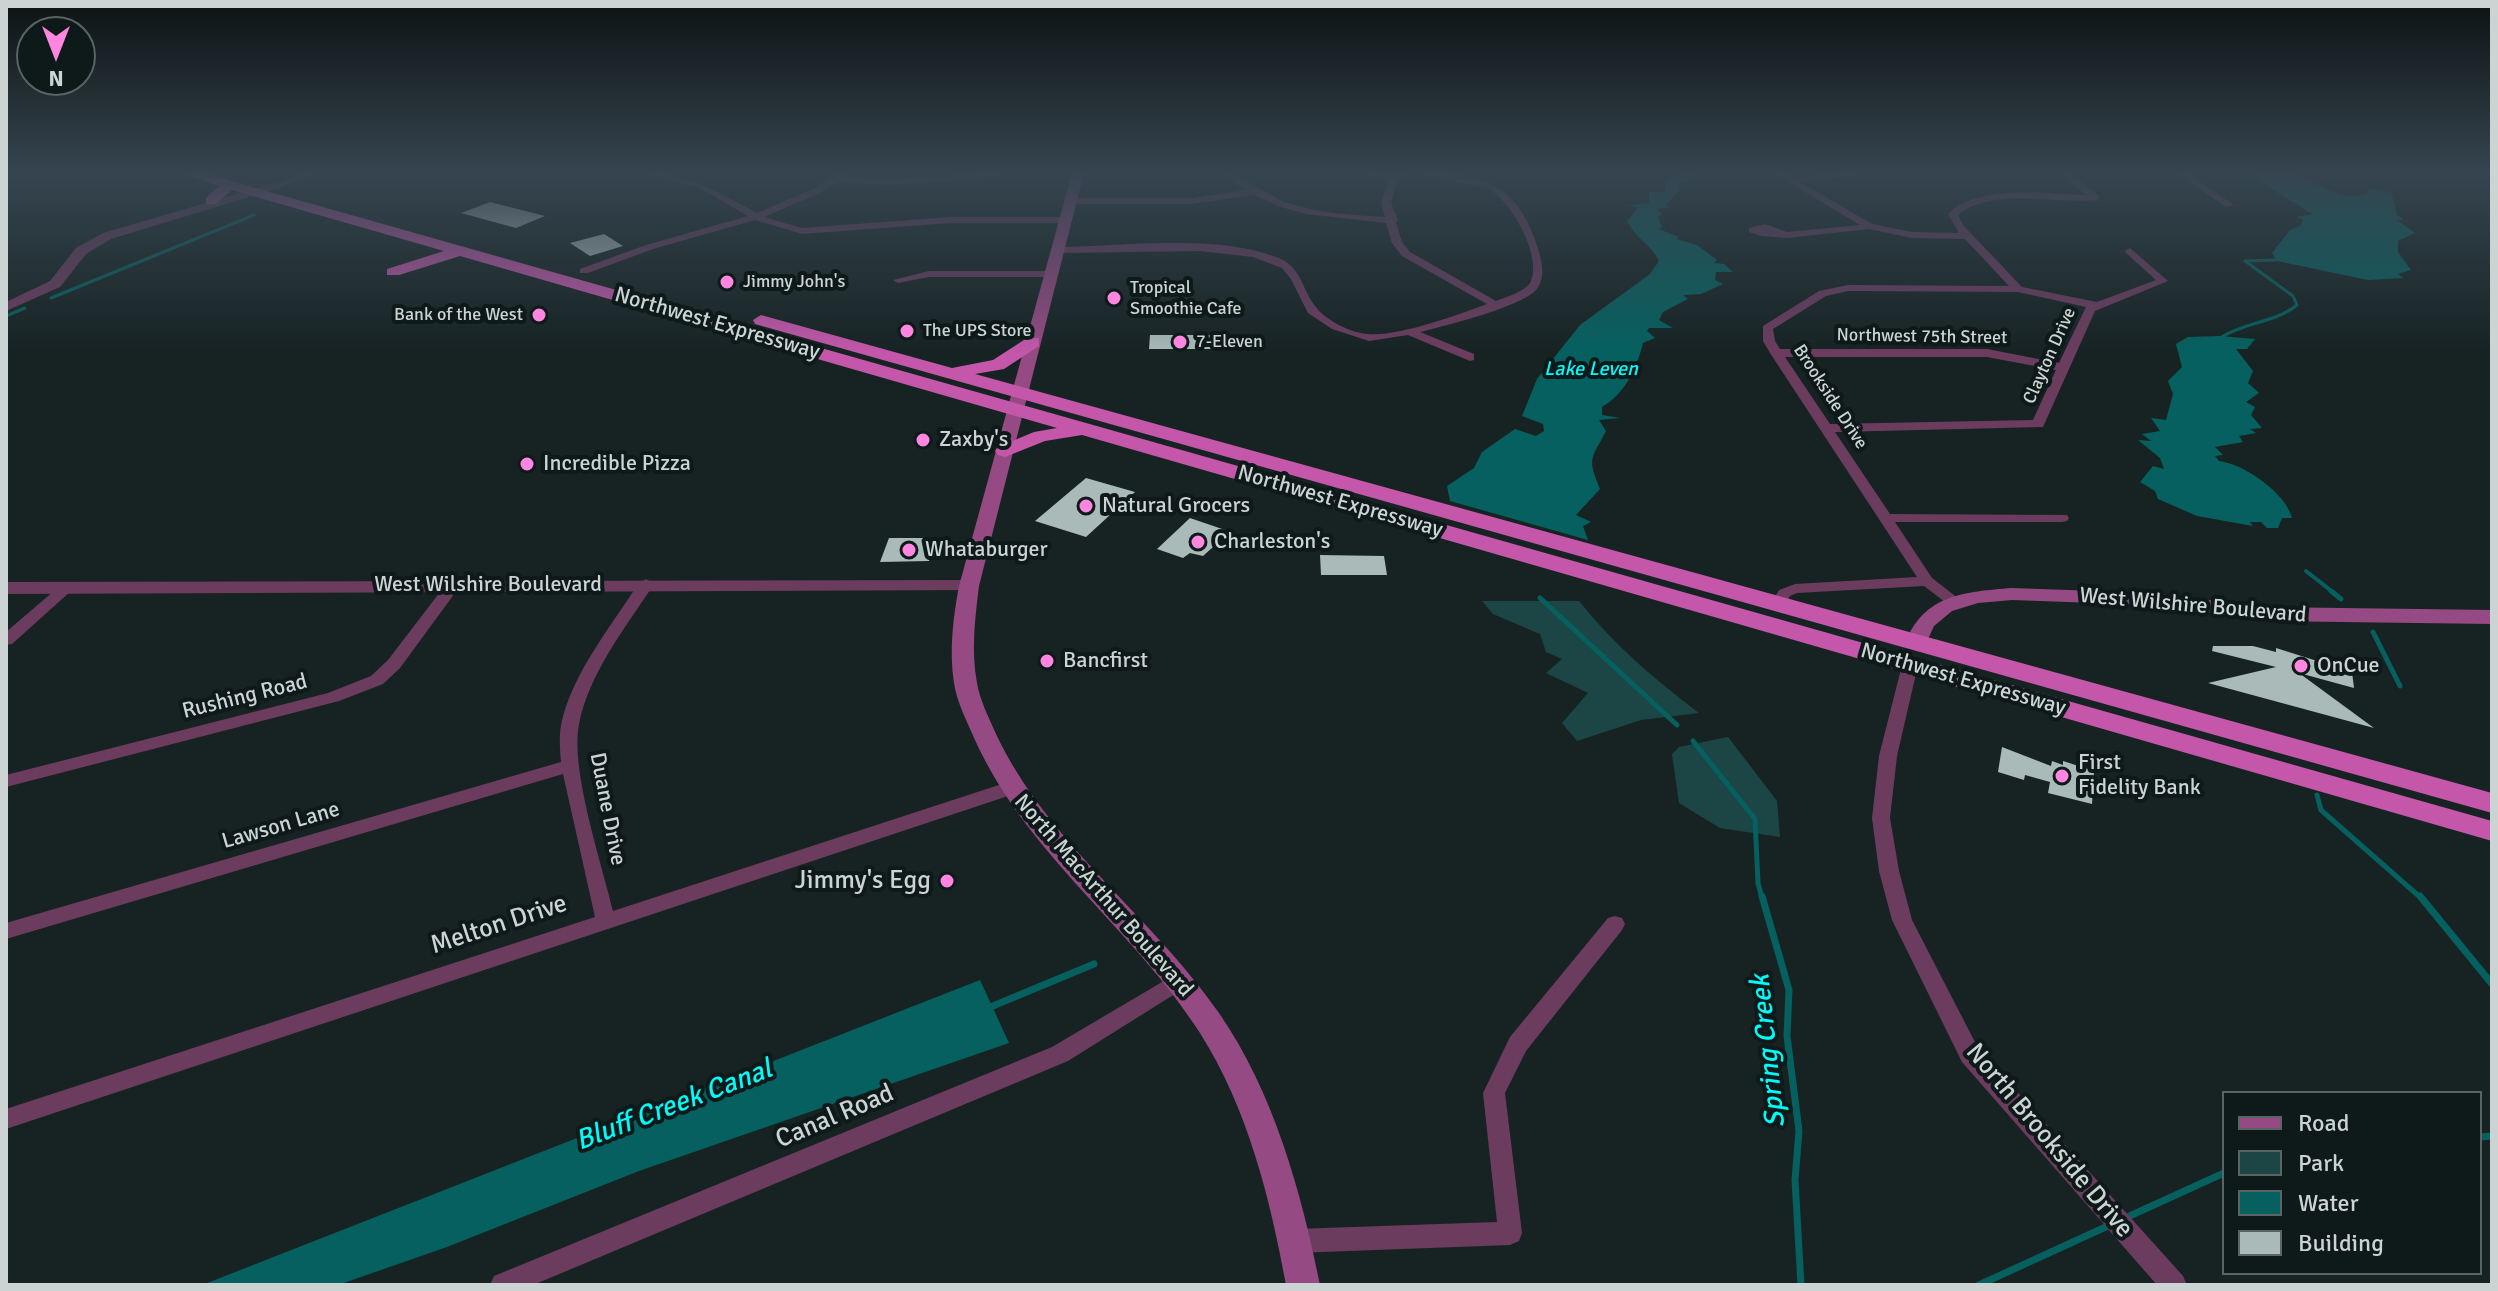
<!DOCTYPE html>
<html>
<head>
<meta charset="utf-8">
<style>
	body { margin:0 }
	#map { position:relative; width:2498px; height:1291px; overflow:hidden; background:#172323; font-family:Signika,sans-serif }
	canvas { display:block }
	.frame { position:absolute; inset:0; border:8px solid #ccd4d3; pointer-events:none }
	.legend { position:absolute; left:2222px; top:1091px; width:260px; height:184px; box-sizing:border-box; background:#0e1919; border:2px solid #5a6463; margin:0; padding:10px 14px; list-style:none; font-size:24px; color:#ccd4d3 }
	.legend li { display:flex; align-items:center; gap:16px; height:40px }
	.legend b { width:40px; border:2px solid #5a6463 }
	.north { position:absolute; left:16px; top:16px; width:80px; height:80px; box-sizing:border-box; background:#0e1919; border:2px solid #5a6463; border-radius:50%; rotate:180deg; font-size:22px; font-weight:700; line-height:32px; text-align:center; color:#ccd4d3 }
	.north::after { content:''; display:block; margin:auto; width:28px; height:36px; background:#fe85e0; clip-path:polygon(50% 0,100% 100%,50% 72%,0 100%) }
</style>
</head>
<body>
<div id="map">
<canvas width="2498" height="1291"></canvas>
<div class="frame"></div>
<ul class="legend">
<li><b style="height:10px;background:#954a83"></b>Road</li>
<li><b style="height:22px;background:#1c4645"></b>Park</li>
<li><b style="height:22px;background:#05605f"></b>Water</li>
<li><b style="height:22px;background:#aabab9"></b>Building</li>
</ul>
<div class="north">N</div>
</div>
<script>
const context = document.querySelector('canvas').getContext('2d');
context.lineJoin = 'round';
function paint(path, color) { context.fillStyle = color; context.fill(path, 'evenodd'); }
function strokePath(path, color, width, dash) { context.strokeStyle = color; context.lineWidth = width; context.lineCap = dash ? 'butt' : 'round'; context.setLineDash(dash || []); context.stroke(path); }
function drawText(font, color, halo, rows, align = 'center') {
  context.font = font + ' Signika,sans-serif'; context.lineWidth = 8; context.setLineDash([]); context.textBaseline = 'middle'; context.strokeStyle = halo; context.fillStyle = color; for (const [text, x, y, turn = 0] of rows) {
    context.save(); context.translate(x, y); context.rotate((+turn || 0) * Math.PI / 180); context.textAlign = isNaN(turn) ? turn : align; if (halo) context.strokeText(text, 0, 0); context.fillText(text, 0, 0); context.restore();
  }
}
paint(new Path2D(`
	M1482 601H1579C1614 645 1654 679 1699 713L1641 720 1577 741 1562 723 1588 693 1546 673 1562 659 1546 652 1540 634 1493 614Z
	M1728 737 1777 801 1780 837 1720 828 1679 803 1672 754 1679 747Z`), '#1c4645');
paint(new Path2D(`
	M1692 173 1698 175 1679 184V191L1666 205 1671 207 1657 209 1662 214 1658 217 1662 227 1659 229 1679 237 1676 239 1697 245 1717 260 1714 263 1724 264 1733 272H1716L1715 280 1723 284 1701 294 1683 295 1688 299 1663 312 1659 320 1673 328H1649L1647 331 1655 338 1643 343C1637 367 1626 393 1602 407V415L1620 418 1599 420 1606 431C1591 460 1587 457 1600 489L1576 515 1591 522 1583 526 1588 540 1450 501 1447 486 1474 468 1482 452 1515 429 1536 436 1544 431 1543 424 1522 416 1537 379 1580 325 1650 274 1659 261C1651 244 1635 238 1627 221L1637 209 1630 205 1649 203V192H1665L1666 182 1678 175Z
	M2246 173C2258 173 2272 171 2285 173 2316 177 2336 205 2369 193L2368 188 2392 193 2397 215 2404 220H2397L2415 233 2398 241V252L2411 270 2398 274 2404 278 2368 280 2277 261 2272 253 2290 230 2300 226 2303 220 2297 217 2312 214Z
	M2220 336 2255 339 2247 349H2236L2253 371 2248 383 2259 393 2246 402 2255 407 2251 415 2262 428 2250 429 2256 433 2239 436 2243 442 2215 447 2223 455 2215 456 2219 461C2241 463 2286 492 2292 518H2282L2278 528H2267L2261 522H2250L2253 526 2197 516 2158 499 2155 491 2140 482 2153 466 2164 469 2160 458 2138 440 2151 441 2142 434 2160 431 2151 418 2166 420 2173 394 2168 381 2182 367 2176 344 2188 337Z
	M980 980 1009 1043 639 1171 447 1247 338 1285H202Z`), '#05605f');
strokePath(new Path2D(`
	M1690 175 1705 173
	M51 298 254 215
	M6 316 25 308
	M2220 338C2244 322 2275 323 2297 305L2293 296 2245 261 2275 260`), '#05605f', 3);
strokePath(new Path2D(`
	M2306 571 2334 593`), '#05605f', 4);
strokePath(new Path2D(`
	M2331 591 2341 599
	M1540 598 1677 725
	M2373 632 2400 686
	M1693 741 1755 819 1758 883 1762 898
	M2317 795 2321 810 2421 898`), '#05605f', 5);
strokePath(new Path2D(`
	M1762 896 1789 990 1787 1036 1799 1131 1795 1180 1801 1285
	M2420 896 2492 984
	M988 1008 1094 964
	M2480 1137 2492 1136
	M2123 1219 2224 1173
	M1979 1285 2110 1225`), '#05605f', 7);
paint(new Path2D(`
	M490 202 545 216 516 228 461 213Z
	M604 234 623 246 590 256 570 243Z
	M1150 335H1212L1211 349H1149Z
	M1086 478 1135 492 1086 537 1035 521Z
	M1190 518 1228 531 1225 533 1237 537 1224 550 1213 547 1203 556 1190 553 1183 558 1157 549Z
	M889 538H936L929 561 880 562Z
	M1320 555 1384 556 1387 575H1321Z
	M2213 646H2253L2276 652V648L2352 672 2354 688 2299 673 2374 728 2208 683 2276 667 2212 651Z
	M2002 747 2051 766 2052 761 2063 765V761L2094 771 2092 804 2048 793 2050 782 2025 775 2024 780 1998 772Z`), '#aabab9');
paint(new Path2D(`
	M305 173H319L281 187 273 185Z
	M644 173C687 173 720 193 757 213L811 190 838 173H849L844 177 888 179 1000 173 1002 175 997 178 888 185 837 182 818 194 764 217 802 228 951 217H1066L1071 220 1066 223H951L802 234 755 220 653 249 588 273H580V269L646 245 748 216 697 187Z
	M1223 173C1239 173 1267 195 1285 202 1317 213 1352 215 1385 217L1381 203 1388 181 1358 173 1392 176 1412 173 1397 181 1391 203 1398 220 1396 222 1402 242 1410 252 1496 301C1506 297 1524 292 1530 283 1544 258 1511 201 1489 189L1414 173C1480 173 1518 181 1538 249 1542 261 1546 279 1536 290 1520 307 1445 326 1420 332L1474 354V360L1470 361 1408 335 1369 341 1332 329 1308 313 1291 279 1282 268 1253 257 1200 251 1059 253 1054 250 1059 247C1127 246 1215 233 1279 258 1301 267 1302 289 1315 306 1325 320 1351 333 1368 334 1397 337 1458 315 1487 304L1402 256 1392 243 1386 223 1306 214 1281 207 1254 195 1192 204H1071L1066 201 1071 198H1192L1246 190Z
	M1773 173H1785L1792 177 1860 173 1855 176 1800 182 1872 224 1912 232 1959 233 1948 214C1977 184 2047 194 2086 195L2059 173H2070L2099 196V200C2058 205 1993 186 1958 215L1963 225 2022 287 2097 302 2156 280 2126 253 2125 251 2130 248 2168 281 2095 311 2043 427 1835 432 1890 514 2067 515 2069 518 2067 521 2062 522H1895L1932 578 1959 599 1962 602 1959 605H1949L1924 586 1797 593 1790 596 1783 608 1778 610 1770 605 1779 590 1795 584 1917 577 1770 353 1763 341V326L1819 291 1848 285 2009 286 1965 239 1912 238 1869 229 1787 238 1761 236 1749 232V228L1765 224 1787 232 1860 225ZM1848 291 2018 292 2086 307 2059 363 1987 349H1780L1775 341 1773 329 1826 296ZM1785 357H1987L2056 370 2033 420 1830 424Z
	M2176 173H2187L2234 205 2226 207Z
	M929 271H1052L1057 274 1052 277H929L898 283 893 280Z
	M646 579 654 584C626 627 589 673 579 724 570 770 602 864 613 911L1005 783H1017L1020 788 1017 793 6 1129V1109L595 917 563 774 6 939V923L561 762C560 750 559 737 561 725 572 673 611 627 638 584Z
	M452 581 460 586 400 668 383 684 339 701 6 787V775L328 693 371 676 388 660 447 583Z
	M66 583 71 585 74 588 71 591 12 644 6 645V632L61 585Z
	M1910 660 1918 665 1897 756 1890 818 1899 871 1912 920 1978 1048 2183 1276 2187 1285H2157L1962 1062 1892 920 1879 871 1872 818 1879 756 1902 665Z
	M1615 916 1622 918 1625 924 1622 930 1526 1051 1505 1093 1522 1233 1519 1241 1510 1245 1295 1253 1286 1249 1283 1241 1286 1233 1295 1229 1497 1222 1483 1093 1510 1037 1608 918Z
	M1179 972 1186 975 1189 981 1186 987 1068 1061 533 1285H490L494 1276 1052 1047Z`), '#6c3c5f');
paint(new Path2D(`
	M278 182 284 185 282 187 111 239 86 254 60 287 6 311V302L50 281 76 248 103 233Z
	M969 580 978 586 976 590 6 594V582Z`), '#6c3c5f');
paint(new Path2D(`
	M1072 173H1084L979 586C975 618 971 651 977 683 980 701 989 718 996 734 1048 844 1151 915 1219 1013 1274 1093 1301 1191 1320 1285H1286C1270 1198 1248 1109 1200 1033 1133 928 1027 855 975 740 967 721 957 703 954 683 949 651 953 618 959 586Z
	M2012 588 2151 593 2267 607 2492 610V624L2267 621 2151 605 2012 600 1978 603 1952 611 1934 626 1924 648 1916 650 1905 643C1925 594 1964 592 2012 588Z`), '#954a83');
paint(new Path2D(`
	M181 173H203L2492 821V841L1082 435 1045 441 1005 457 998 455 995 451 998 447 1034 432 1057 428 460 256 399 275H387V269L444 251 232 190 216 204H206V198L219 186Z
	M761 315 952 368 993 360 1027 338H1039V346L1004 369 975 374 2492 793V813L755 324 753 320Z`), '#c457aa');
const sky = context.createLinearGradient(0, 0, 0, 354);
sky.addColorStop(0, '#0d1313');
sky.addColorStop(0.49, '#364550');
sky.addColorStop(1, '#36455000');
context.fillStyle = sky;
context.fillRect(0, 0, 2498, 354);
for (const [x, y, r, color] of [
	[727,282,8,"#fe85e0"],
	[1114,298,8,"#fe85e0"],
	[539,315,8,"#fe85e0"],
	[907,331,8,"#fe85e0"],
	[1180,342,8,"#fe85e0"],
	[923,440,8,"#fe85e0"],
	[527,464,8,"#fe85e0"],
	[1086,506,8,"#fe85e0"],
	[1198,542,8,"#fe85e0"],
	[909,550,8,"#fe85e0"],
	[1047,661,8,"#fe85e0"],
	[2301,666,8,"#fe85e0"],
	[2062,776,8,"#fe85e0"],
	[947,881,8,"#fe85e0"]
]) { const dot = new Path2D(); dot.arc(x, y, r, 0, 2 * Math.PI); context.fillStyle = color; context.fill(dot); strokePath(dot, '#0e1919', 3); }
drawText('18px', '#ccd4d3', '#0e1919', [
	["Jimmy John's",743,282],
	["Tropical",1130,288],
	["Smoothie Cafe",1130,309],
	["Bank of the West",523,315,"right"],
	["The UPS Store",923,331],
	["7-Eleven",1196,342]
], 'left');
drawText('18px', '#ccd4d3', '#0e1919', [
	["Northwest 75th Street",1922,337,1],
	["Clayton Drive",2050,356,-66],
	["Brookside Drive",1830,397,57]
]);
drawText('italic 20px', '#00fcfa', '#0e1919', [
	["Lake Leven",1591,370]
]);
drawText('22px', '#ccd4d3', '#0e1919', [
	["Northwest Expressway",717,324,16],
	["Northwest Expressway",1340,502,16],
	["West Wilshire Boulevard",488,585],
	["West Wilshire Boulevard",2193,606,5],
	["Northwest Expressway",1963,680,16],
	["Rushing Road",245,697,-14],
	["Duane Drive",607,809,79],
	["Lawson Lane",281,826,-16],
	["North MacArthur Boulevard",1103,896,49]
]);
drawText('22px', '#ccd4d3', '#0e1919', [
	["Zaxby's",939,440],
	["Incredible Pizza",543,464],
	["Natural Grocers",1102,506],
	["Charleston's",1214,542],
	["Whataburger",925,550],
	["Bancfirst",1063,661],
	["OnCue",2317,666],
	["First",2078,763],
	["Fidelity Bank",2078,788]
], 'left');
drawText('26px', '#ccd4d3', '#0e1919', [
	["Jimmy's Egg",931,881]
], 'right');
drawText('26px', '#ccd4d3', '#0e1919', [
	["Melton Drive",499,925,-18],
	["Canal Road",835,1117,-23],
	["North Brookside Drive",2049,1141,50]
]);
drawText('italic 28px', '#00fcfa', '#0e1919', [
	["Spring Creek",1769,1051,-96],
	["Bluff Creek Canal",674,1106,-21]
]);
</script>
</body>
</html>
